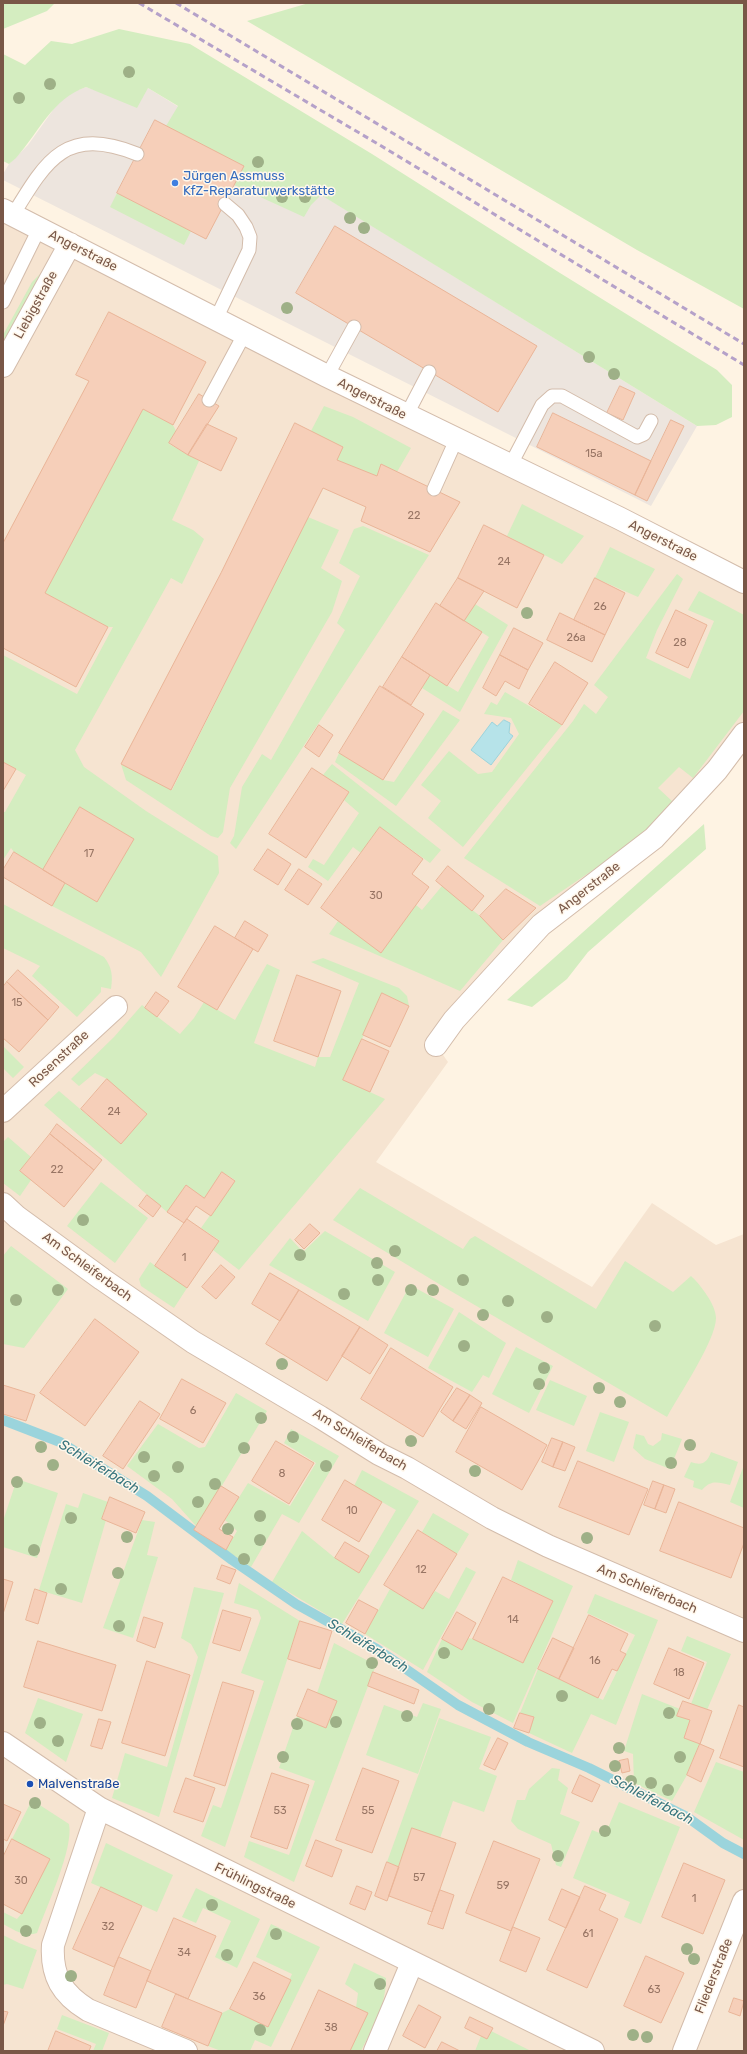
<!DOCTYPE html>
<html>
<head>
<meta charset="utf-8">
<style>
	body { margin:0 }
	#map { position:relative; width:747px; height:2054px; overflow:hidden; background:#fef3e3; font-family:Rubik,sans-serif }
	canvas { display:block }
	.frame { position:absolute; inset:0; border:4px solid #795747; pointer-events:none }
</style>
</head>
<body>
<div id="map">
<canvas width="747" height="2054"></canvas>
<div class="frame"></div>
</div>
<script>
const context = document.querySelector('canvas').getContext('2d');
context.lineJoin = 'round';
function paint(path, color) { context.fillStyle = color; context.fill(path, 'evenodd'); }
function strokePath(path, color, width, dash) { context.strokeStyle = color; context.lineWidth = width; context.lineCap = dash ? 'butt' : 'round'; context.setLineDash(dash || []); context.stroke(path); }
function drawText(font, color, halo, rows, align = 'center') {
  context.font = font + ' Rubik,sans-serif'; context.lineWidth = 3; context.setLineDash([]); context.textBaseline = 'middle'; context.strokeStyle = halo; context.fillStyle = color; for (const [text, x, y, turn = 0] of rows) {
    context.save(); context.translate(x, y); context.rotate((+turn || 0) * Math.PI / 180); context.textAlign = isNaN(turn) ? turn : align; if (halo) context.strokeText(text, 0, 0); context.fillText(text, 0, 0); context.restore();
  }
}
paint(new Path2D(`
	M3 210 744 582V734L717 770 541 925 436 1045 448 1062 376 1162 592 1287 652 1203 716 1245 744 1234V2051H3Z`), '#f6e4d1');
paint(new Path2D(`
	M86 87 103 93 148 88 697 426 651 506 3 180V174L9 164 28 145 58 103 72 92Z`), '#ede5de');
paint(new Path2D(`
	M3 3H55L47 11 3 29Z
	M309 3H744V309L637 250 247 21Z
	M119 29 190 44 372 154 560 273 717 370 732 385V417L716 425 697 426 321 195 311 205 304 217 234 185 243 166 166 126 178 106 148 88 137 108 86 87C52 99 39 132 16 158L9 164 3 161V54L25 65 51 41 72 44Z
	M117 193 191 231 184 245 110 207Z
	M43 271 3 354V335L32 282Z
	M324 406 353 417 411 448 397 472 381 464 377 476 337 460 311 431Z
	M143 409 173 425 176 431 169 444 199 461 172 520 193 530 204 539 182 584 171 578 75 750 84 767 146 811 218 856 219 873 161 977 141 952 52 906 65 883 134 839 80 807 43 870 14 852 11 848 3 860V812H5L26 775 3 762V655L77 694 113 627H108L45 593Z
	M522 504 584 536 562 564 507 536Z
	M308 517 339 530 321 568 342 581 332 612 230 788 223 832 218 838 211 836 126 780 121 764 172 790Z
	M363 526 429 555 236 849 230 843 234 836 242 787 262 754 271 760 345 630 337 623 360 576 339 563 354 529Z
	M610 547 655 569 638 597 595 578Z
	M677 574 683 579 657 630 646 658 690 679 714 621 688 610 699 591 744 615V711L693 778 679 767 658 788 673 802 640 838 540 906 464 858 573 721 584 704 596 714 608 697 594 685Z
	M475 604 508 625 460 712 422 688 430 675 458 692 489 637 464 621Z
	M505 692 562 725 463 847 428 818 441 801 421 785 449 751 478 774 492 772 519 734 511 718 484 714 491 702 497 705Z
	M443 710 460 720 396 806 335 762 339 753 383 780 394 782Z
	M332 764 441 850 430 863 380 827 361 853 353 847 328 881 308 867 313 859 324 865 359 813 344 800 349 792 323 775Z
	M704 824 706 849 588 952 567 979 532 1007 507 1000Z
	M442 886 480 916 503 940 460 991 329 934 338 921 381 953 416 905 422 910Z
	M3 904 104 957C112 967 113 976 111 989L101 987V992L77 1017 32 976 40 966 3 948Z
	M323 958 399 988 407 996 409 1006 382 993 344 1080 385 1099 239 1270 213 1250 219 1240 201 1228 235 1180 222 1172 204 1198 186 1185 167 1212 44 1105 59 1091 121 1144 147 1114 107 1079 95 1073 79 1086 71 1079 114 1037 142 1005 180 1034 194 1018 204 1002 235 1020 267 964 280 970 254 1043 315 1067 318 1057H330L359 983 311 962Z
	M3 1046 24 1067 13 1078 3 1068Z
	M8 1137 31 1157 20 1171 31 1180 20 1196 3 1183V1142Z
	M101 1182 148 1218 115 1263 67 1226Z
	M360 1188 463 1249 470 1239 475 1236 596 1309 625 1261 673 1292 691 1276C700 1284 716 1305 716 1318 716 1340 679 1395 667 1417L449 1290 333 1220Z
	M325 1231 395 1272 368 1321 269 1265 290 1238 303 1252Z
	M11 1246 68 1289 24 1348 3 1344V1256Z
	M150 1262 187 1288 174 1308 141 1286 139 1279Z
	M410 1285 454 1309 428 1357 384 1333Z
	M459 1312 506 1343 489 1378 483 1375 472 1392 428 1368Z
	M516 1347 553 1366 529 1413 492 1394Z
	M550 1380 587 1396 574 1426 536 1410Z
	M236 1393 267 1411 197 1527 172 1499 127 1466 158 1424 199 1448 205 1447Z
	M600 1412 629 1422 614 1462 586 1451Z
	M291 1429 339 1456 299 1523 282 1514 251 1567 226 1550 237 1531 225 1520 248 1483 290 1506 316 1463 284 1443Z
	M662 1433 682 1439 670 1469 645 1459 633 1448 636 1434 644 1436 648 1444 653 1446 661 1440Z
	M711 1452 738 1462 730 1485C717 1482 711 1480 702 1490L693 1487 694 1481 684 1477 691 1462C702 1466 707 1463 711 1452Z
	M744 1465V1508L730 1502Z
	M362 1470 419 1501 342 1624 272 1582 302 1531 335 1558 359 1573 396 1510 354 1486Z
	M17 1479 58 1493 37 1558 3 1547V1521Z
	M83 1493 108 1502 102 1518 106 1520 82 1603 39 1590 66 1504 78 1508Z
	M433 1513 469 1534 457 1554 422 1532Z
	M142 1520 155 1522 147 1555 158 1557 133 1638 103 1628Z
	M518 1560 573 1586 513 1723 472 1702 427 1672 442 1639 462 1650 468 1638 473 1639 523 1663 553 1601 511 1580Z
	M466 1567 476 1572 423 1670 365 1634 390 1589 423 1609 435 1591 449 1599Z
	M239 1583 300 1621 225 1847 201 1836 213 1805 221 1808 264 1681 241 1673 261 1618 258 1610 234 1603Z
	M194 1587 224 1593 159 1817 112 1798 125 1753 167 1767 198 1657 191 1644 181 1638Z
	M595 1594 658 1620 616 1725 591 1714 572 1753 529 1733 534 1717 520 1713 538 1669 603 1700 635 1635 587 1613Z
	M687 1636 731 1654 707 1710 691 1704 707 1662 681 1651Z
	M334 1643 376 1665 294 1882 244 1857 249 1841 289 1855 315 1781 279 1768 297 1716 326 1728 337 1701 317 1693Z
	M642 1694 680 1709 677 1716 690 1720 684 1738 700 1744 687 1775 672 1801 634 1783 633 1754 624 1751Z
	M38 1698 83 1714 66 1762 25 1733Z
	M423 1703 441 1709 418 1774 366 1755 384 1705 417 1717Z
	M439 1718 491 1737 479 1769 497 1776 484 1812 453 1801 440 1838 399 1867 387 1862Z
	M716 1762 744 1772V1840L694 1812Z
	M552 1768 560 1769 558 1780 568 1788 560 1814 580 1822 561 1867 556 1865 551 1844 518 1829 511 1821 517 1800H525L529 1789Z
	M32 1800 69 1824C74 1848 46 1908 37 1933 24 1937 14 1930 3 1924V1912L17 1919 22 1913 50 1859 12 1839Z
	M619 1802 680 1827 641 1924 624 1917 630 1902 573 1878 592 1830 605 1835Z
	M106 1843 173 1875 157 1912 91 1883Z
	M196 1888 260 1919 237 1968 215 1957 231 1921 203 1908 196 1923 182 1917Z
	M271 1924 320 1947 271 2047 255 2040 250 2051H221L208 2046 222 2013 230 2009 268 2027 292 1974 256 1957Z
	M3 1935 19 1943 37 1950 23 1989 7 1984 3 1985Z
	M354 1963 386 1978C386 2006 373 2027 361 2051H350L358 1993 345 1984Z
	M62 2015 109 2033 102 2051H93L96 2044 57 2029Z
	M491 2031 531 2051H475L481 2036 487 2039Z`), '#d4edc0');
const water = new Path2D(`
	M504 720 510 723 509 733 513 736 491 765 471 750 492 722 497 726Z`);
paint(water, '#b6e3e9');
strokePath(water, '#9bd4dc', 1);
strokePath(new Path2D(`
	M3 1420 60 1442 147 1496 232 1560 296 1604 377 1649 458 1705 528 1742 589 1768 687 1817 723 1843 744 1854`), '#9bd4dc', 10);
const building = new Path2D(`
	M155 120 244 166 206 239 117 193Z
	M335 226 537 346 498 412 296 293Z
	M109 312 206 362 173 425 143 409 45 593 108 627 76 687 3 648V543L89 381 76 375Z
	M620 386 635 393 623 420 607 413Z
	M199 394 219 406 188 455 169 443Z
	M553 413 651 461 635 495 537 447Z
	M671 420 684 426 647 501 635 495Z
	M295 423 343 447 337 460 377 476 381 464 460 502 430 552 361 521 366 507 323 488 171 790 121 764 221 573Z
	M207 424 237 438 221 471 188 455Z
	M484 525 544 555 517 608 458 578Z
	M458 578 484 591 464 621 440 606Z
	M595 578 625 593 605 635 574 620Z
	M436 603 482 632 447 686 402 657Z
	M676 610 707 625 688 668 656 653Z
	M560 613 605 635 592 662 547 640Z
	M514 628 543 643 528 670 500 655Z
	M500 655 528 670 519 689 505 681 496 696 483 688Z
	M402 657 430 675 411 705 383 687Z
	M555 662 588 683 562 725 529 704Z
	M380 686 424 714 383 780 339 753Z
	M319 725 333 735 319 757 305 747Z
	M3 762 16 769 3 791Z
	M312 768 349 792 306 858 269 834Z
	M80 807 134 839 97 902 43 870Z
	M380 827 423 859 412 874 429 887 381 953 321 908Z
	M268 849 291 864 278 885 254 870Z
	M14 852 65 883 52 906 3 877V870Z
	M448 866 484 896 472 911 436 881Z
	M299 869 322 884 308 905 285 890Z
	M506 889 536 908 503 940 480 916Z
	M245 921 268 935 258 952 235 938Z
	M215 926 253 949 217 1010 178 987Z
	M18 970 59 1007 48 1020 7 982Z
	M297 975 341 991 318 1057 274 1041Z
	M7 982 48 1020 19 1052 3 1038V987Z
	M156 992 169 1001 157 1017 145 1008Z
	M382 993 409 1006 390 1047 363 1035Z
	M362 1039 389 1051 370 1092 343 1080Z
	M107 1079 147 1114 121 1144 81 1109Z
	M57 1124 102 1160 94 1170 50 1134Z
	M50 1134 94 1170 64 1207 20 1171Z
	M222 1172 235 1181 211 1216 196 1206 184 1223 167 1212 186 1185 204 1198Z
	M147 1195 161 1206 153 1217 139 1206Z
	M187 1219 219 1241 187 1288 155 1266Z
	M310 1224 320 1233 304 1249 295 1240Z
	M221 1265 235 1277 216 1299 202 1287Z
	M270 1273 299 1290 280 1321 252 1304Z
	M299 1290 360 1327 327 1381 266 1344Z
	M95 1319 139 1352 85 1426 40 1393Z
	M360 1327 388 1345 370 1374 342 1356Z
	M391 1348 453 1387 423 1437 361 1399Z
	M182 1379 226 1403 203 1443 160 1419Z
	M3 1385 35 1395 26 1421 3 1414Z
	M457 1388 470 1395 453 1421 441 1412Z
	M470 1395 482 1403 466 1429 453 1421Z
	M140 1401 160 1414 123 1469 103 1456Z
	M481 1407 547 1445 522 1490 456 1452Z
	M552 1438 563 1442 553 1467 542 1462Z
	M276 1441 314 1463 289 1504 252 1481Z
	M563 1442 575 1447 565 1471 553 1467Z
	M578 1461 648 1489 629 1535 559 1507Z
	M345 1480 382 1502 359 1542 322 1520Z
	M653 1481 664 1485 655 1509 644 1505Z
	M664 1485 675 1489 666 1513 655 1509Z
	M221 1486 239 1497 219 1529 233 1537 226 1550 194 1530Z
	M110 1497 145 1512 136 1533 102 1519Z
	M679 1502 744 1528V1543L731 1578 660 1551Z
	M418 1530 457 1554 423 1609 384 1585Z
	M345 1542 369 1556 359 1573 335 1558Z
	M222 1565 236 1570 230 1584 217 1579Z
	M503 1577 553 1601 523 1663 473 1639Z
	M3 1579 13 1582 3 1614Z
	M35 1589 47 1593 38 1624 26 1620Z
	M359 1600 378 1610 365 1634 346 1623Z
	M223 1610 251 1618 240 1651 213 1643Z
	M457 1612 476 1623 462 1650 442 1639Z
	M589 1615 628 1634 620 1651 626 1654 617 1671 612 1669 598 1698 559 1679Z
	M144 1617 163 1623 155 1648 137 1641Z
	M300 1621 332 1631 320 1669 288 1659Z
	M553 1638 574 1648 559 1679 538 1669Z
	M38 1641 116 1665 102 1711 24 1687Z
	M669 1648 704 1663 689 1699 654 1684Z
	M147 1661 190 1675 165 1756 122 1743Z
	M373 1672 419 1690 414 1704 368 1686Z
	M223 1682 254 1691 225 1786 194 1776Z
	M308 1689 337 1701 326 1728 297 1716Z
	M683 1701 712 1711 700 1744 684 1738 690 1720 677 1716Z
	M739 1705 744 1707V1767L720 1758Z
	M520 1713 534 1717 529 1733 514 1728Z
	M99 1719 111 1722 102 1749 91 1746Z
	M498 1738 508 1743 495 1770 484 1765Z
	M700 1744 714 1750 701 1782 687 1775Z
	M628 1759 630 1771 622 1773 619 1761Z
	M363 1768 399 1781 372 1853 336 1840Z
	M272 1773 309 1785 287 1849 251 1837Z
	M580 1775 600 1785 592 1802 572 1793Z
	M186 1778 215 1788 203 1822 174 1812Z
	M3 1804 21 1812 7 1841 3 1839Z
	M412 1828 456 1843 432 1912 389 1896Z
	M12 1839 50 1859 22 1914 3 1904V1857Z
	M316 1840 342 1850 332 1877 306 1866Z
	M494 1841 540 1859 511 1931 466 1913Z
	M387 1862 399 1867 387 1901 375 1896Z
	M684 1863 725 1880 703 1934 662 1917Z
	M357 1886 372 1892 365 1910 350 1904Z
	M585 1886 606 1895 599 1910 618 1919 587 1988 547 1970Z
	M101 1887 142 1906 114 1967 73 1949Z
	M562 1889 580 1897 566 1928 549 1920Z
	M440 1890 454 1895 443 1929 428 1924Z
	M174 1918 216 1936 188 1999 147 1981Z
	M513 1927 540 1938 526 1972 500 1961Z
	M646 1956 684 1973 661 2023 624 2006Z
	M119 1957 151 1971 136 2008 104 1995Z
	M254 1962 291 1980 268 2027 230 2009Z
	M319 1990 368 2013 350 2051H291Z
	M176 1994 222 2013 208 2046 162 2027Z
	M734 1998 744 2001 740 2016 729 2012Z
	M419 2005 441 2017 425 2048 403 2036Z
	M3 2011 8 2012 3 2026Z
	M470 2017 493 2028 487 2039 465 2028Z
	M56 2031 91 2046 89 2051H48Z
	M442 2042 460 2051H437Z`);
paint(building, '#f6cfb9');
strokePath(building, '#eab598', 1);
const lane = new Path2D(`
	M13 215C47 159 66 126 137 154
	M3 302 39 229
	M216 319 249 250 250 237 246 227 238 215 225 204
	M327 376 354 327
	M209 400 245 333
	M406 416 429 372
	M510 466 542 405 552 396H562L637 437 644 434 651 421
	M434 489 456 440`);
const street = new Path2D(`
	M3 210 327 376 619 518 744 582
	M3 366 70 244
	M436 1045 454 1020 541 925 654 838 717 770 744 734
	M3 1111 116 1007
	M3 1204 17 1217 102 1279 193 1342 320 1417 379 1454 407 1468 492 1518 548 1546 744 1631
	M3 1743 99 1808 593 2051
	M99 1808 53 1945C51 1976 62 1994 88 2010L186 2051
	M375 2051 412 1963
	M684 2051 744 1901`);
strokePath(lane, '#d3bcab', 15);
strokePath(street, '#d3bcab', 24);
strokePath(lane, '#fff', 13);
strokePath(street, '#fff', 22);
strokePath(new Path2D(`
	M139 3 378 144 744 365
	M176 3 744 344`), '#b5a1c9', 3, [6, 4]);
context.fillStyle = '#9eb087';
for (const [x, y] of [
	[129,72],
	[50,84],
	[19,98],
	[258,162],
	[282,197],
	[305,197],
	[350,218],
	[364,228],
	[287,308],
	[589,357],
	[614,374],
	[527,613],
	[83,1220],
	[395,1251],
	[300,1255],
	[377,1263],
	[378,1280],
	[463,1280],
	[58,1290],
	[411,1290],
	[433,1290],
	[344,1294],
	[16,1300],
	[508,1301],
	[483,1315],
	[547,1317],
	[655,1326],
	[464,1346],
	[282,1364],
	[544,1368],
	[539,1384],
	[599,1388],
	[620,1402],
	[261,1418],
	[293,1437],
	[411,1441],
	[690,1445],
	[41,1447],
	[244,1448],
	[144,1457],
	[671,1463],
	[53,1465],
	[326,1466],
	[178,1467],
	[475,1471],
	[154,1476],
	[17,1482],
	[215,1484],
	[198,1502],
	[260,1516],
	[71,1518],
	[228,1529],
	[127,1537],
	[587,1538],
	[260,1540],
	[34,1550],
	[244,1559],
	[118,1573],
	[61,1589],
	[119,1626],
	[444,1653],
	[372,1663],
	[562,1696],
	[489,1709],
	[669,1713],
	[407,1716],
	[336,1722],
	[40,1723],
	[297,1724],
	[58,1741],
	[619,1748],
	[283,1757],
	[680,1757],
	[615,1766],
	[631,1781],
	[651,1783],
	[668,1790],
	[35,1803],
	[605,1831],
	[558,1856],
	[212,1905],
	[26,1931],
	[276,1934],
	[687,1949],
	[227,1955],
	[694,1959],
	[71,1976],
	[380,1984],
	[260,2030],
	[633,2035],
	[647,2037]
]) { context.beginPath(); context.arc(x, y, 6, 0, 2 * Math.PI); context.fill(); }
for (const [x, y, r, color] of [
	[175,183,4,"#3f7fe0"],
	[30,1784,4,"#1a4fb4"]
]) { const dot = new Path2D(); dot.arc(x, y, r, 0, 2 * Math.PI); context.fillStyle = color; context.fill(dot); strokePath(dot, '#fff7eb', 1.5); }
drawText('11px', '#987564', null, [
	["15a",594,454],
	["22",414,516],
	["24",504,562],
	["26",600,607],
	["26a",576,638],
	["28",680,643],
	["17",89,854],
	["30",376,896],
	["15",17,1003],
	["24",114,1112],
	["22",57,1170],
	["1",184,1258],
	["6",193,1411],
	["8",282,1474],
	["10",352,1511],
	["12",421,1570],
	["14",513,1620],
	["16",595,1661],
	["18",679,1673],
	["53",280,1811],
	["55",368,1811],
	["57",419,1878],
	["30",21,1881],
	["59",503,1886],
	["1",694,1899],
	["32",108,1927],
	["61",588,1934],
	["34",184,1953],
	["63",654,1990],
	["36",259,1997],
	["38",331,2028]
]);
drawText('13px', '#366cbe', '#fff7eb', [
	["Jürgen Assmuss",183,176],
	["KfZ-Reparaturwerkstätte",183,191]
], 'left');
drawText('13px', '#795747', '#fff7eb', [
	["Angerstraße",83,251,27],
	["Liebigstraße",36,305,-61],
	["Angerstraße",372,399,27],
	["Angerstraße",663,541,27],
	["Angerstraße",589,888,-38],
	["Rosenstraße",59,1059,-43],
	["Am Schleiferbach",87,1267,36],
	["Am Schleiferbach",360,1440,31],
	["Am Schleiferbach",647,1589,23],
	["Frühlingstraße",255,1886,26],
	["Fliederstraße",714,1976,-68]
]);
drawText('13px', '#164399', '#fff7eb', [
	["Malvenstraße",38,1784]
], 'left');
drawText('italic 14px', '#39767f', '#fff7eb', [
	["Schleiferbach",99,1467,31],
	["Schleiferbach",368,1646,31],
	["Schleiferbach",652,1800,28]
]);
</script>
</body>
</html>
